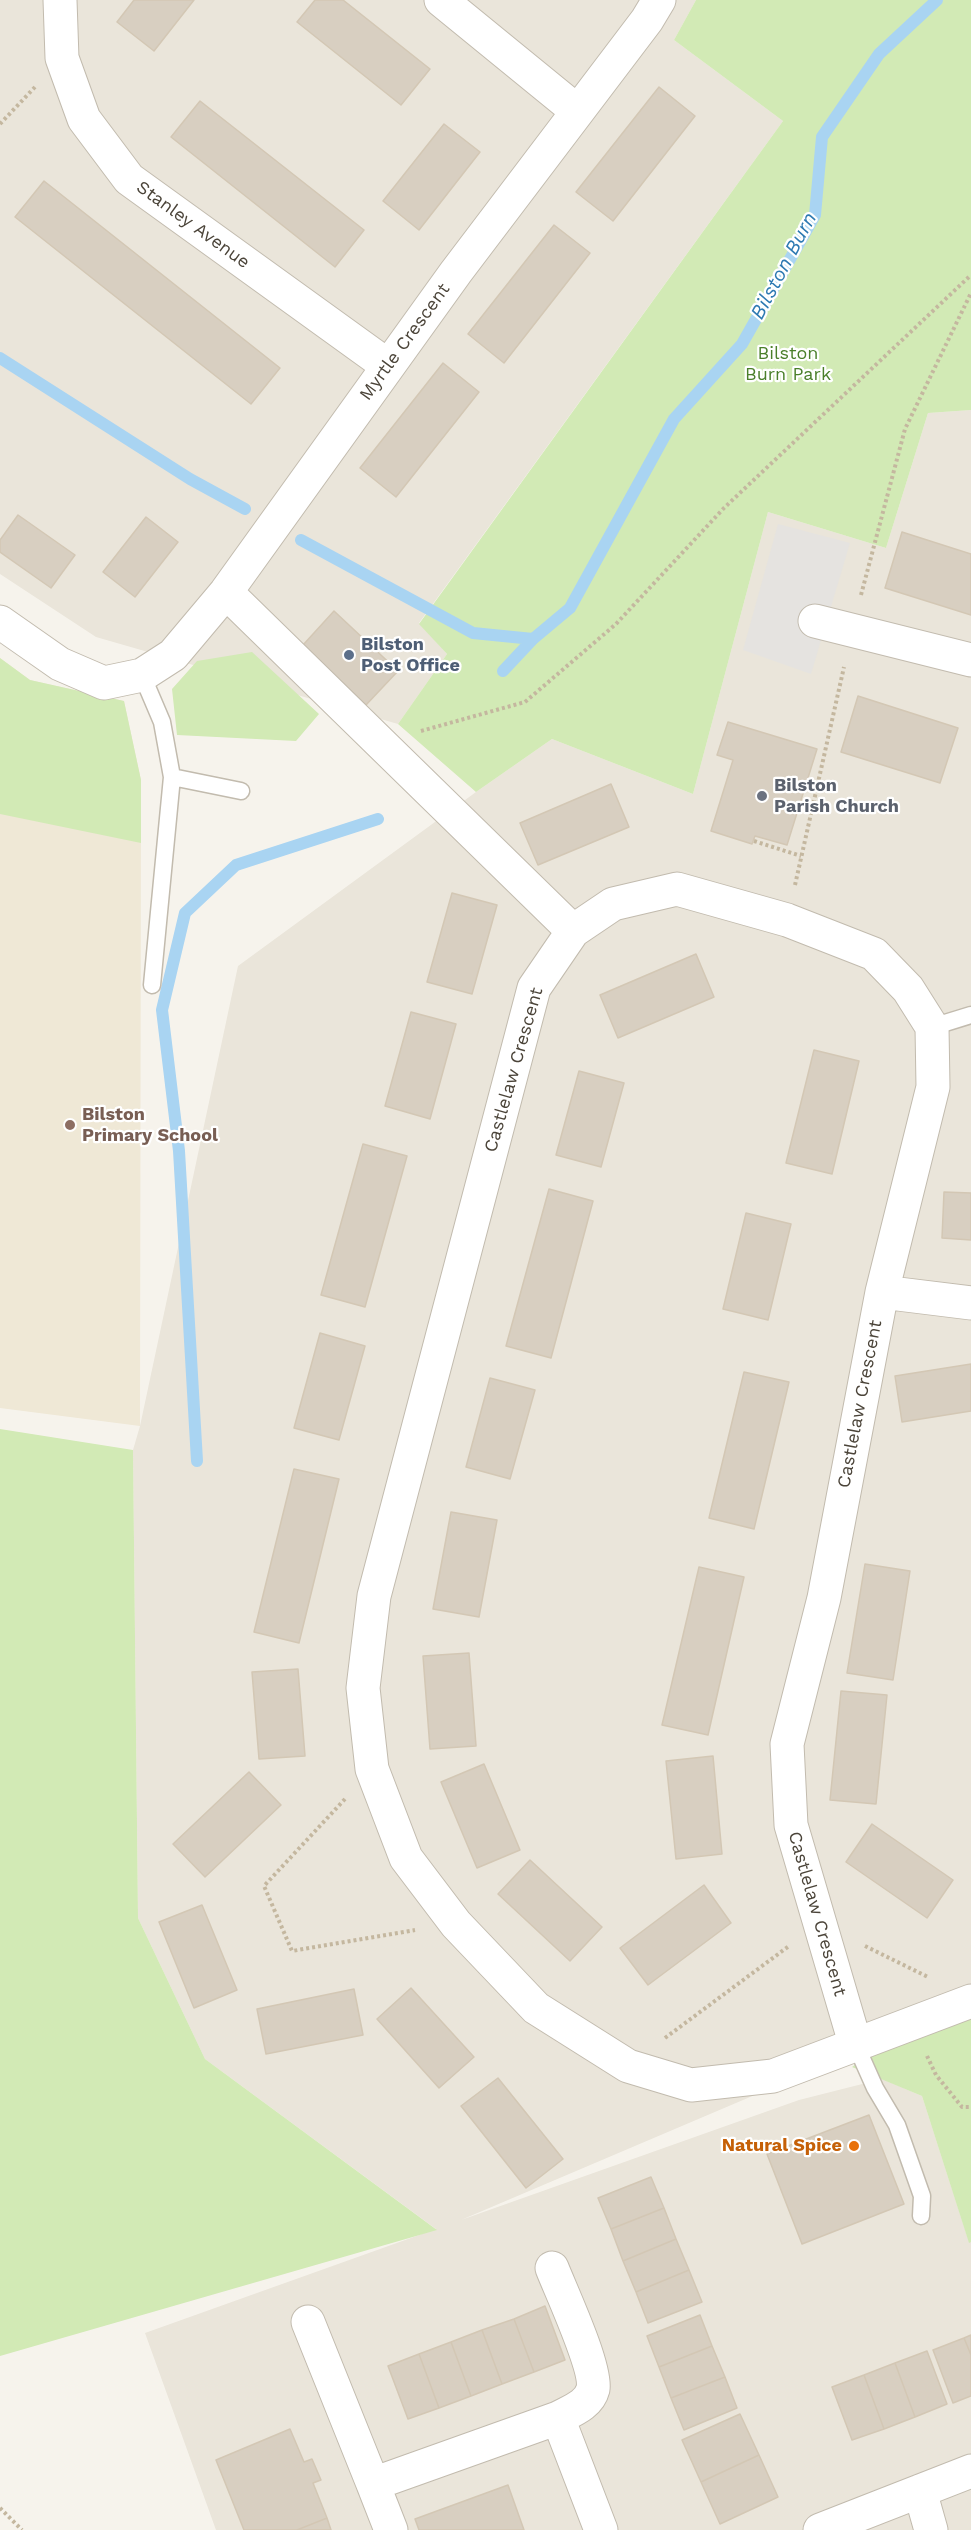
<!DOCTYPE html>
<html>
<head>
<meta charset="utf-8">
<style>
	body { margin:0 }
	canvas { display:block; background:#f6f3ec }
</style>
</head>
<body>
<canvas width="971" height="2530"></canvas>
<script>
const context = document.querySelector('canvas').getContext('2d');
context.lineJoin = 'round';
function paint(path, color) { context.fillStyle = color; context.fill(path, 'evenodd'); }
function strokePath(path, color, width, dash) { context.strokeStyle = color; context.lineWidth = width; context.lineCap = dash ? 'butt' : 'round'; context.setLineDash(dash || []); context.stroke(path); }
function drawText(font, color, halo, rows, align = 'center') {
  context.font = font + ' "Work Sans",sans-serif'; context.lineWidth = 4.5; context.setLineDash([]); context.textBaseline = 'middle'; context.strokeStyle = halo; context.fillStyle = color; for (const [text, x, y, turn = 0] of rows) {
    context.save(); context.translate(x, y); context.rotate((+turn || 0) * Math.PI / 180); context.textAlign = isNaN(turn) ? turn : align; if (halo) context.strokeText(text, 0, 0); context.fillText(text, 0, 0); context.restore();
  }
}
paint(new Path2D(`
	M0 0H696L674 40 783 121 419 623 447 654 398 724 96 637 0 574Z
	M971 410V2003L461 2220 799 2100 882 2079 922 2096 969 2242H971V2530H216L145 2333 436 2229 205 2059 138 1918 133 1450 140 1426 238 966 476 792 552 739 693 794 768 512 886 548 928 413Z`), '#eae5da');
paint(new Path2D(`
	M0 658 30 680 124 701 141 780 140 1426 0 1408Z`), '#efe8d6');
paint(new Path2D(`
	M696 0H971V410L928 413 886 548 768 512 693 794 552 739 476 792 398 724 447 654 419 624 783 121 674 40Z
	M252 652 319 714 296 741 177 735 172 689 197 661Z
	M0 658 30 680 124 701 141 780V843L0 814Z
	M0 1429 133 1450 138 1918 205 2059 437 2230 0 2356Z
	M971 2014V2242L969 2243 922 2096 852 2067 876 2049Z`), '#d2eab5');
paint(new Path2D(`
	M778 524 850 543 811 674 743 650Z`), '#e5e3e0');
strokePath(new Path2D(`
	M0 358 190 479 245 509
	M301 540 473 633 533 639
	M503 671 533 639 570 608 674 419 742 344 815 215 822 137 879 54 937 0
	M197 1461 179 1151 162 1010 185 913 236 865 378 819`), '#a9d4f2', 12);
const building = new Path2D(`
	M134 0H194L154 51 117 22Z
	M315 0H343L430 69 401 105 297 22Z
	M659 87 695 116 613 221 576 192Z
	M200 101 364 230 335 267 171 137Z
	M444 124 480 152 419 230 383 201Z
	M44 181 280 368 251 404 15 217Z
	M554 225 590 253 504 363 468 334Z
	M443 363 479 392 396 497 360 468Z
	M18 515 75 555 51 588 0 552V540Z
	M146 517 178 542 135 597 103 572Z
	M902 532 971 554V615L885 588Z
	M334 611 398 671 366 705 303 645Z
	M858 696 958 728 940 783 841 752Z
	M728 722 817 749 787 845 755 836 752 844 711 831 733 760 717 755Z
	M611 784 629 827 538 865 520 823Z
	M452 893 497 905 472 994 427 982Z
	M696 954 714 997 618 1038 600 995Z
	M411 1012 456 1024 430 1119 385 1106Z
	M814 1050 859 1061 832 1174 786 1163Z
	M579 1071 624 1083 601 1167 556 1155Z
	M363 1144 407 1156 365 1307 321 1295Z
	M549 1189 593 1201 551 1358 506 1346Z
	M944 1192 971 1193V1240L942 1238Z
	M746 1213 791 1224 768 1320 723 1309Z
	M320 1333 365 1346 339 1440 294 1428Z
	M971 1364V1411L902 1422 895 1376Z
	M744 1372 789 1382 754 1529 709 1518Z
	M490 1378 535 1390 510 1479 466 1467Z
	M294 1469 339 1479 299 1643 254 1632Z
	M451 1512 497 1520 479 1617 433 1609Z
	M865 1564 910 1571 893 1680 847 1673Z
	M699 1567 744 1577 708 1735 662 1725Z
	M469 1653 476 1746 430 1749 423 1656Z
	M298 1669 305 1756 259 1759 252 1672Z
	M841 1691 887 1695 876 1804 830 1800Z
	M713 1756 722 1854 676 1859 666 1761Z
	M484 1764 520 1850 477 1868 441 1782Z
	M249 1772 281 1805 205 1877 173 1844Z
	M872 1824 953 1880 927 1918 846 1862Z
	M530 1860 602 1927 570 1961 498 1894Z
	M704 1885 731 1923 648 1985 620 1948Z
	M202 1905 237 1990 194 2008 159 1922Z
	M411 1988 474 2057 439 2088 377 2019Z
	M354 1989 363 2035 266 2054 257 2009Z
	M498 2078 563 2159 526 2188 461 2106Z
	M869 2115 904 2204 802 2244 767 2154Z
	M651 2177 664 2208 611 2229 598 2198Z
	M664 2208 676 2239 623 2261 611 2229Z
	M676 2239 689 2270 636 2292 623 2261Z
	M689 2270 702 2302 648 2323 636 2292Z
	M545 2306 565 2360 534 2372 514 2319Z
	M700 2315 712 2346 659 2367 647 2336Z
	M514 2319 534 2372 502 2384 482 2330Z
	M482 2330 502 2384 471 2396 451 2342Z
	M971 2335V2355L964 2338Z
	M964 2338 971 2355V2396L953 2403 933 2350Z
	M451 2342 471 2396 439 2408 419 2354Z
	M712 2346 725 2377 671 2398 659 2367Z
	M927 2351 947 2404 915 2417 895 2363Z
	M419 2354 439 2408 408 2419 388 2366Z
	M895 2363 915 2417 884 2429 864 2375Z
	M864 2375 884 2429 852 2440 832 2387Z
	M725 2377 737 2408 684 2430 671 2398Z
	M740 2414 759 2455 701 2482 682 2440Z
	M290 2429 304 2462 312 2459 321 2480 313 2483 327 2518 297 2530H244L216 2460Z
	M759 2455 778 2497 720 2524 701 2482Z
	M508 2485 524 2530H419L415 2519Z
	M327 2518 331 2530H297Z`);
paint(building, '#d8cfc1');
strokePath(building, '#d3c7b4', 1.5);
const lane = new Path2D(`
	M142 675 162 722 172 777 152 985
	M172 777 241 791
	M932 1027 971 1015
	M855 2043 875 2088 897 2125 922 2196 921 2216`);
const street = new Path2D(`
	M60 0 62 58 84 119 129 179 388 366
	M441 0 577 111
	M226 592 573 931
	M815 621 971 660
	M0 622 60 664 104 683 142 675 173 655 226 592 456 272 647 20 659 0
	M882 1292 971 1303
	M855 2043 791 1825 787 1744 824 1598 882 1292 933 1087 932 1027 908 989 874 954 787 920 677 889 613 904 573 931 534 988 374 1596 363 1688 372 1769 406 1858 456 1924 536 2008 628 2066 691 2085 773 2076 971 2001
	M552 2268C561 2291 597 2368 593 2389 589 2405 571 2411 558 2418
	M308 2322 373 2484
	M920 2491 931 2530
	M391 2530 373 2484 558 2418 601 2530
	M820 2530 971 2471`);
strokePath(lane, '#c2bbae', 19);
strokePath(street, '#c2bbae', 35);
strokePath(new Path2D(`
	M0 124 35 87
	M861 595 905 429 971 293
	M421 731 525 702 616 624 724 508 971 275
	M754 841 801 856
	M795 885 844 667
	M345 1799 264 1886 292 1951 415 1930
	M865 1946 928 1977
	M665 2038 789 1946
	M927 2056 936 2075 962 2107H971
	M0 2508 22 2530`), '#c4b79f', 4, [3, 3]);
strokePath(lane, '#fff', 16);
strokePath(street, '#fff', 33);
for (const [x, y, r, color] of [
	[349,655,6,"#5c6f8a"],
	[762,796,6,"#6b7280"],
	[70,1125,6,"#8d6e63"],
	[854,2146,6,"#e8710a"]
]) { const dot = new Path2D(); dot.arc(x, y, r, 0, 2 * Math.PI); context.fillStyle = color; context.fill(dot); strokePath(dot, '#fff', 2); }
drawText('18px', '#4b4439', '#fff', [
	["Stanley Avenue",193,225,36],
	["Myrtle Crescent",405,342,-54],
	["Castlelaw Crescent",514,1070,-74],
	["Castlelaw Crescent",860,1404,-79],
	["Castlelaw Crescent",817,1914,74]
]);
drawText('18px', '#4a7f2a', '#fff', [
	["Bilston",788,354],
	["Burn Park",788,375]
]);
drawText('bold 18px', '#4e5e75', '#fff', [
	["Bilston",361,645],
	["Post Office",361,666]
], 'left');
drawText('bold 18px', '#5b616d', '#fff', [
	["Bilston",774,786],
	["Parish Church",774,807]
], 'left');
drawText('bold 18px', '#785e54', '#fff', [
	["Bilston",82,1115],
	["Primary School",82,1136]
], 'left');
drawText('bold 18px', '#c56008', '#fff', [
	["Natural Spice",842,2146]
], 'right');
drawText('italic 20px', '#2e7ab2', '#fff', [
	["Bilston Burn",784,266,-62]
]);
</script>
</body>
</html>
